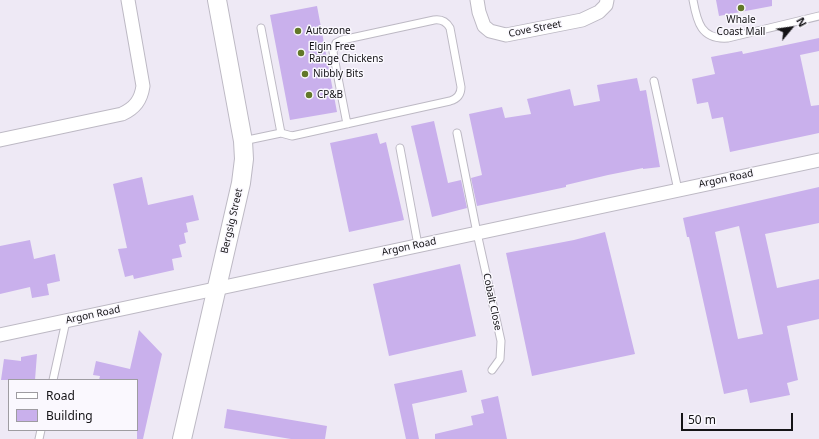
<!DOCTYPE html>
<html>
<head>
<meta charset="utf-8">
<style>
	body { margin:0 }
	#map { position:relative; width:819px; height:439px; overflow:hidden; background:#eee9f5; font-family:"Noto Sans",sans-serif }
	canvas { display:block }
	.legend { position:absolute; left:8px; top:379px; width:130px; height:52px; box-sizing:border-box; background:#faf8fe; border:1px solid #9e9ca1; margin:0; padding:5px 7px; list-style:none; font-size:12px; color:#141316 }
	.legend li { display:flex; align-items:center; gap:8px; height:20px }
	.legend b { width:20px; border:1px solid #9e9ca1 }
	.north { position:absolute; left:771px; top:8px; width:40px; height:40px; -webkit-text-stroke:3px #faf8fe; paint-order:stroke; rotate:61deg; font-size:11px; font-weight:700; line-height:16px; text-align:center; color:#141316 }
	.north::after { content:''; display:block; margin:auto; width:14px; height:18px; background:#141316; clip-path:polygon(50% 0,100% 100%,50% 72%,0 100%) }
	.scale { position:absolute; left:681px; top:413px; width:112px; height:18px; box-sizing:border-box; border:2px solid #141316; border-top:0; padding-left:5px; font-size:12px; line-height:14px; white-space:nowrap; color:#141316; -webkit-text-stroke:3px #faf8fe; paint-order:stroke }
</style>
</head>
<body>
<div id="map">
<canvas width="819" height="439"></canvas>
<ul class="legend">
<li><b style="height:5px;background:#fff"></b>Road</li>
<li><b style="height:11px;background:#c9b0ec"></b>Building</li>
</ul>
<div class="north">N</div>
<div class="scale">50 m</div>
</div>
<script>
const context = document.querySelector('canvas').getContext('2d');
context.lineJoin = 'round';
function paint(path, color) { context.fillStyle = color; context.fill(path, 'evenodd'); }
function strokePath(path, color, width, dash) { context.strokeStyle = color; context.lineWidth = width; context.lineCap = dash ? 'butt' : 'round'; context.setLineDash(dash || []); context.stroke(path); }
function drawText(font, color, halo, rows, align = 'center') {
  context.font = font + ' "Noto Sans",sans-serif'; context.lineWidth = 3; context.setLineDash([]); context.textBaseline = 'middle'; context.strokeStyle = halo; context.fillStyle = color; for (const [text, x, y, turn = 0] of rows) {
    context.save(); context.translate(x, y); context.rotate((+turn || 0) * Math.PI / 180); context.textAlign = isNaN(turn) ? turn : align; if (halo) context.strokeText(text, 0, 0); context.fillText(text, 0, 0); context.restore();
  }
}
paint(new Path2D(`
	M716 0H772V6L719 16Z
	M317 6 337 112 290 120 270 15Z
	M819 38V51L800 55 811 106 819 105V133L730 152 723 117 712 119 708 102 697 104 692 79 715 74 711 57 742 51 743 54Z
	M637 78 640 91 646 90 660 167 643 169V168L608 175 566 185V187L477 206 471 178 482 175 469 114 502 107 505 118 531 114 527 99 570 89 574 106 600 101 597 85Z
	M434 121 448 183 461 180 467 208 432 217 411 126Z
	M377 133 380 144 386 142 404 220 349 232 330 143Z
	M142 177 148 205 193 195 199 220 186 223 188 232 184 233 186 243 179 245 182 257 172 259 174 270 134 279 133 275 125 277 118 249 127 248 113 184Z
	M819 187V223L765 234 777 288 819 279V319L787 326 798 380 787 383 790 395 750 403 747 389 724 394 689 237H687L683 218ZM739 226 763 334 738 339 715 232Z
	M605 232 635 354 532 376 506 253 574 240Z
	M30 240 34 259 55 254 60 281 47 284 49 295 32 298 30 287 0 294V246Z
	M460 264 476 336 389 356 373 284Z
	M139 330 162 354 143 439H137V380H99L100 376 93 375 96 361 130 369Z
	M37 354 35 380H1L4 359 21 361V357Z
	M462 370 467 392 412 404 419 439H406L394 384Z
	M498 396 507 439H435V434L473 425 471 416 484 413 481 400Z
	M227 409 327 426 325 439H291L224 428Z`), '#c9b0ec');
const lane = new Path2D(`
	M693 0C697 22 701 40 728 38L819 16
	M261 28 281 133
	M654 81 678 190
	M457 133 477 233 501 341 500 359 492 370
	M243 141 281 133 292 136 450 101C457 99 461 94 461 87L450 28C446 21 441 19 434 20L342 40 336 43 333 52 347 124
	M400 148 418 245
	M53 380 66 321
	M39 439 41 430`);
const street = new Path2D(`
	M477 0 479 12 484 26 490 31 506 35 582 20 599 12 606 5 607 0
	M0 140 122 114C135 108 141 100 143 86L128 0
	M0 335 819 160`);
const secondary = new Path2D(`
	M182 439 241 183 244 159 243 141 217 0`);
strokePath(lane, '#bdb9c4', 9);
strokePath(street, '#bdb9c4', 15);
strokePath(secondary, '#bdb9c4', 20);
strokePath(lane, '#fff', 7);
strokePath(street, '#fff', 13);
strokePath(secondary, '#fff', 18);
for (const [x, y, r, color] of [
	[741,8,4,"#627829"],
	[298,31,4,"#627829"],
	[301,53,4,"#627829"],
	[305,74,4,"#627829"],
	[309,95,4,"#627829"]
]) { const dot = new Path2D(); dot.arc(x, y, r, 0, 2 * Math.PI); context.fillStyle = color; context.fill(dot); strokePath(dot, '#faf8fe', 1.5); }
drawText('10px', '#141316', '#faf8fe', [
	["Whale",741,20,"center"],
	["Coast Mall",741,32,"center"],
	["Autozone",306,31],
	["Elgin Free",309,47],
	["Range Chickens",309,59],
	["Nibbly Bits",313,74],
	["CP&B",317,95]
], 'left');
drawText('10px', '#141316', '#faf8fe', [
	["Cove Street",535,29,-11],
	["Argon Road",726,179,-12],
	["Bergsig Street",232,221,-77],
	["Argon Road",409,247,-12],
	["Cobalt Close",492,302,78],
	["Argon Road",93,315,-12]
]);
</script>
</body>
</html>
